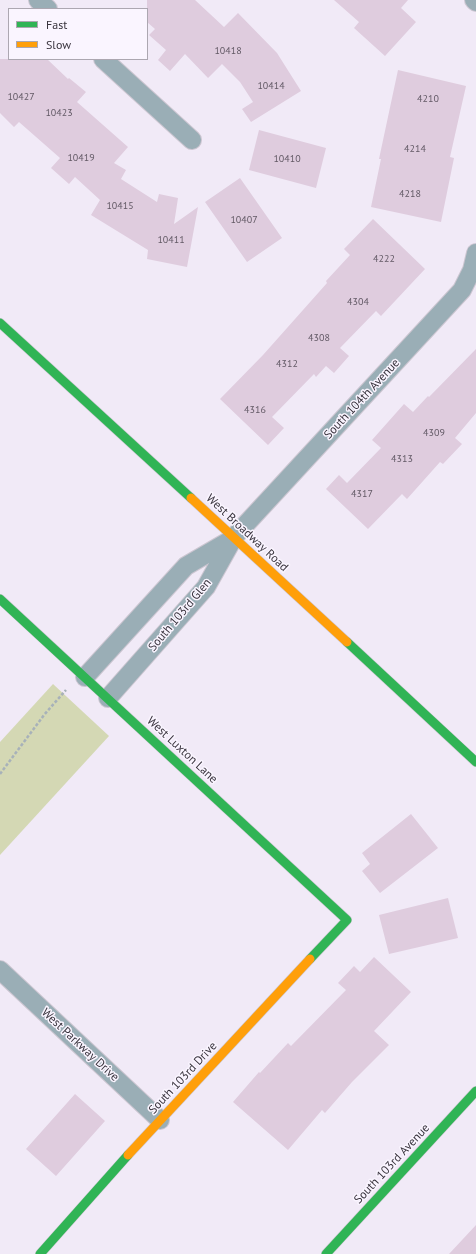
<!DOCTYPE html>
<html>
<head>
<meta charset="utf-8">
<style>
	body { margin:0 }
	#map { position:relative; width:476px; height:1254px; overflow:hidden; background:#f1eaf7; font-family:"PT Sans",sans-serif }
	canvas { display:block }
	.legend { position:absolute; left:8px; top:8px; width:140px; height:52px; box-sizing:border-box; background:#faf5ff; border:1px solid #aca7b1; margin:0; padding:5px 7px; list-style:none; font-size:12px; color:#38333d }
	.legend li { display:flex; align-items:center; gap:8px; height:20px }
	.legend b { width:20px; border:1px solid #aca7b1 }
</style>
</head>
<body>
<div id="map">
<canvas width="476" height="1254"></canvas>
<ul class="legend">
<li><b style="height:5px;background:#30b455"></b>Fast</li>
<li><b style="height:5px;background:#ff9f0a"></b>Slow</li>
</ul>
</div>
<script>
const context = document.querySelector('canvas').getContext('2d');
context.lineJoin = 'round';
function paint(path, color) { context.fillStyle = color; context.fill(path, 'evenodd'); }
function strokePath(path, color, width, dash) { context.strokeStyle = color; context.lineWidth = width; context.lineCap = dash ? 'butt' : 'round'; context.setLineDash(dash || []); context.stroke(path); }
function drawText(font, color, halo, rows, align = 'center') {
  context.font = font + ' "PT Sans",sans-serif'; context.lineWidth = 3; context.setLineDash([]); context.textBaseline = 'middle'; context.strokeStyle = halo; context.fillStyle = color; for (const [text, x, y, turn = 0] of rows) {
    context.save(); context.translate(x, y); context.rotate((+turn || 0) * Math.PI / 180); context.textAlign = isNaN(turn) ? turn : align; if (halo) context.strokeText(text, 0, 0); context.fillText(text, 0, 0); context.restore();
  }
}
paint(new Path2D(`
	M53 684 109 736 0 855V742Z`), '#d4d8b4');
paint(new Path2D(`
	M147 0H195L224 27 238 13 277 53 301 91 251 122 242 109 253 102 240 82 222 64 208 78 185 54 170 71 158 60 166 50 149 35 155 29 147 22Z
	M334 0H408L401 8 416 22 385 56 354 28 359 22Z
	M0 59H47L68 79 69 78 86 92 77 102 128 147 114 163 126 170 121 179 157 202 159 194 178 198 174 224 198 207 187 267 147 259 148 250 91 215 100 200 75 177 69 184 51 168 60 158 19 122 14 127 0 113Z
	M398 70 466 86 450 157 454 158 441 222 371 207 381 159H379Z
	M259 130 326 148 316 188 249 170Z
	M240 178 282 238 247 262 205 202Z
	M373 219 425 269 381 316 376 311 340 348 349 356 334 373 326 366 316 377 314 374 272 417 284 428 268 445 220 399 263 355 327 283 326 281 350 255 344 249Z
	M476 349V413L455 438 462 444 443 464 440 462 407 499 402 494 368 529 326 489 339 475 347 483 381 448 372 440 404 404 413 412 428 396 429 397Z
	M411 814 438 848 380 893 362 871 370 864 362 853Z
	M448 898 458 938 389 954 379 915Z
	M374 957 411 992 374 1031 389 1045 352 1082 325 1113 322 1110 288 1150 233 1102 259 1072 260 1073 288 1043 291 1046 346 990 338 983 354 966 360 972Z
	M75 1094 105 1121 56 1176 26 1149Z
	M476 1225V1254H449Z`), '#dfccde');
const street = new Path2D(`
	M38 0 48 9
	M474 0 476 2
	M103 59 192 140
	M85 677 186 566 234 538
	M108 698 206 587 234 537 462 290 472 270 476 253
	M0 970 160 1120`);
const fast = new Path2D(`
	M0 323 191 498
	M0 599 347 920 310 959
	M347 642 476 762
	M40 1254 128 1155
	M326 1254 476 1091`);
const slow = new Path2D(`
	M191 498 347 642
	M128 1155 310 959`);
strokePath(street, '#ccc6d1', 20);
strokePath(fast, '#ccc6d1', 10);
strokePath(slow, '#ccc6d1', 10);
strokePath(new Path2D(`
	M0 774 44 715 66 690`), '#a7b1b9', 2.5, [3, 2]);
strokePath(street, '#9aaeb6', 18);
strokePath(fast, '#30b455', 9);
strokePath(slow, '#ff9f0a', 9);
drawText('10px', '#625965', null, [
	["10418",228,51],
	["10414",271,86],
	["10427",21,97],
	["4210",428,99],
	["10423",59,113],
	["4214",415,149],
	["10419",81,158],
	["10410",287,159],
	["4218",410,194],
	["10415",120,206],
	["10407",244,220],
	["10411",171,240],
	["4222",384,259],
	["4304",358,302],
	["4308",319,338],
	["4312",287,364],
	["4316",255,410],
	["4309",434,433],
	["4313",402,459],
	["4317",362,494]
]);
drawText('12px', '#38333d', '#faf5ff', [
	["South 104th Avenue",362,399,-47],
	["West Broadway Road",247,533,43],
	["South 103rd Glen",180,615,-50],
	["West Luxton Lane",182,750,43],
	["West Parkway Drive",80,1045,43],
	["South 103rd Drive",183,1078,-47],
	["South 103rd Avenue",392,1164,-47]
]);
</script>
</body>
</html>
